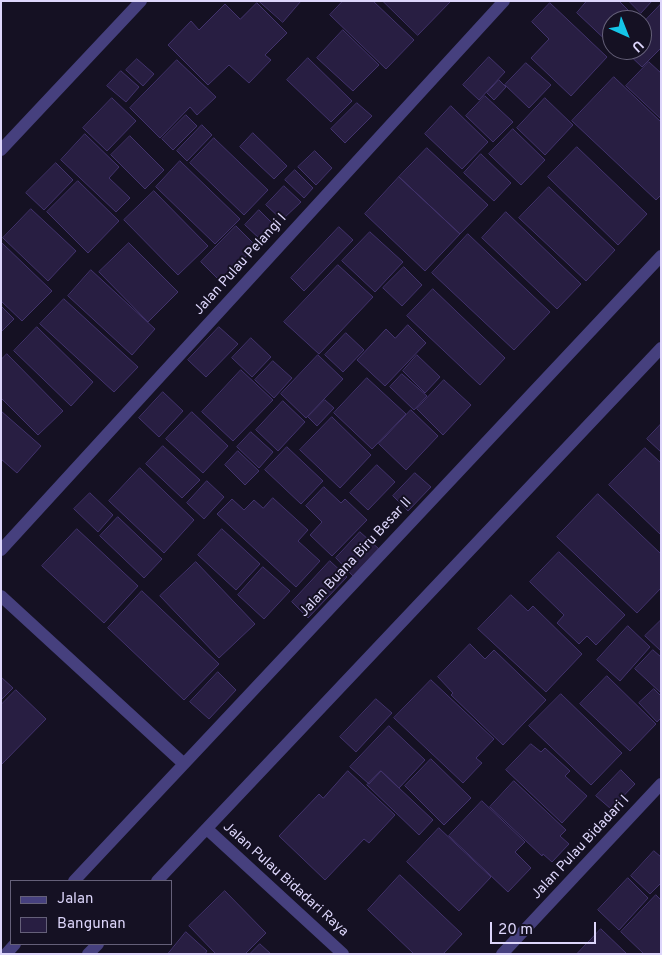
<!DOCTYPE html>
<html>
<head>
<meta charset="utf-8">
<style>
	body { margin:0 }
	#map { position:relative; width:662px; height:955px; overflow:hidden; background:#151123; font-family:Overpass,sans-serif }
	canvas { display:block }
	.frame { position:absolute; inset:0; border:2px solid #ddd6fb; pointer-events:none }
	.legend { position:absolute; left:10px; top:880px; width:162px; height:65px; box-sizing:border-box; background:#151123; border:1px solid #656079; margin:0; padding:6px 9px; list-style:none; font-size:15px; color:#ddd6fb }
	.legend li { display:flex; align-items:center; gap:10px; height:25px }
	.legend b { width:25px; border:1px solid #656079 }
	.north { position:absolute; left:602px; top:10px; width:50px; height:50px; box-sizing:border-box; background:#151123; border:1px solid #656079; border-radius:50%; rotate:136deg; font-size:14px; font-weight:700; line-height:20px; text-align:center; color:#ddd6fb }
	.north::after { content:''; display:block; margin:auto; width:18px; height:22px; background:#15c6e8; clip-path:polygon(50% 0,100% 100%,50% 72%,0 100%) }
	.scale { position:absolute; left:490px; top:922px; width:106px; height:22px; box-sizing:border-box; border:2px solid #ddd6fb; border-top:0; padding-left:6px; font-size:15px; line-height:18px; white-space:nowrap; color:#ddd6fb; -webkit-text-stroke:4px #151123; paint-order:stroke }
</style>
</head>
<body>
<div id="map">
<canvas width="662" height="955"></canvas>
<div class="frame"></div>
<ul class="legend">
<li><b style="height:6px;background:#46407e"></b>Jalan</li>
<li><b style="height:14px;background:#281e42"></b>Bangunan</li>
</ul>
<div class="north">U</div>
<div class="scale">20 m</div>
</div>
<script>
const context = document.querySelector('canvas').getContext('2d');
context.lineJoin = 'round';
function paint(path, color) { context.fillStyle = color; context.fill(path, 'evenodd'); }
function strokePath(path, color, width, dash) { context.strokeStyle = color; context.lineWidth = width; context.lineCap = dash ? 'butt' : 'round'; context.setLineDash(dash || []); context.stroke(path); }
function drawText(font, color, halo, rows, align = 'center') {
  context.font = font + ' Overpass,sans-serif'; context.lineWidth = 4; context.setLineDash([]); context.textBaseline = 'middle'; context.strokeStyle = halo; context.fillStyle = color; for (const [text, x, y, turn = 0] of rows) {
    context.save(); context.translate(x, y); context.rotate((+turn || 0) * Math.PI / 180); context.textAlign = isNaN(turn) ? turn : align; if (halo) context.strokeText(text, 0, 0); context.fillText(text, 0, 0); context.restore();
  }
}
const building = new Path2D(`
	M259 1H301L283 22Z
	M343 1H373L414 40 386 69 330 15Z
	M383 1H451L418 35Z
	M587 1H619L638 20H612V46L577 13Z
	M629 1H652L641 13Z
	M257 3 287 33 265 55 271 60 249 83 229 65 208 85 168 45 191 21 199 30 225 4 240 19Z
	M550 3 607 57 571 96 531 58 549 39 532 22Z
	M661 4V48L642 67 624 50H642V24Z
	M343 30 379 65 353 91 317 58Z
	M489 57 505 72 479 100 463 85Z
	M308 58 352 101 331 122 287 80Z
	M137 59 154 74 143 86 126 70Z
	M177 60 216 97 197 115 190 107 160 138 130 108Z
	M649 62 661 73V119L626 86Z
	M526 63 551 85 529 108 505 85Z
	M121 71 139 87 126 102 107 86Z
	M614 77 661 122V195L656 200 572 121Z
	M499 80 506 87 494 100 487 93Z
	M485 96 513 122 493 142 466 116Z
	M112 98 136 121 107 151 83 128Z
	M545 98 573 125 545 155 517 128Z
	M357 103 372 116 345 143 331 129Z
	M451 106 488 142 462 169 425 134Z
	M186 115 197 126 173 150 162 139Z
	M202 125 212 135 187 161 177 151Z
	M513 129 545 160 521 185 489 154Z
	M253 133 287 166 274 179 240 147Z
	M85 134 119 167 109 178 130 198 116 212 61 160Z
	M130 136 164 170 145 189 111 155Z
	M214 138 268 190 244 215 190 163Z
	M577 147 647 214 618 245 548 177Z
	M427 148 488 205 460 234 399 177Z
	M315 151 332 168 316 185 298 167Z
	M481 154 511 183 494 201 464 173Z
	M180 161 240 219 215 244 156 187Z
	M56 163 73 180 44 210 26 193Z
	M295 170 313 188 304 198 285 180Z
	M399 177 460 234 425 271 365 214Z
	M78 181 119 221 88 253 47 212Z
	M284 186 301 202 282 220 266 205Z
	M549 187 615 250 586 281 519 218Z
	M154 191 208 246 178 275 124 220Z
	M31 209 76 251 48 281 3 238Z
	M259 210 276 227 262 241 245 225Z
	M506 212 581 284 557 309 482 238Z
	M236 226 256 246 221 282 201 262Z
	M339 227 353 240 304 291 291 278Z
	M370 232 403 262 375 292 342 261Z
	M468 234 550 312 514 350 432 273Z
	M2 243 52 291 22 321 1 301Z
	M129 243 178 292 148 322 99 272Z
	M338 265 373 297 319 354 284 322Z
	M404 267 422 285 402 306 383 288Z
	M91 270 155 329 132 355 68 296Z
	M433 289 505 358 480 385 407 316Z
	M64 299 138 367 114 392 40 324Z
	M1 306 14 319 1 332Z
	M408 325 426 343 385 386 357 360 386 329 395 338Z
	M37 327 93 382 71 406 14 351Z
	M219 327 238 344 206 377 188 360Z
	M346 333 364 350 343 372 325 355Z
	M251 338 271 357 252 377 232 358Z
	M7 354 63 411 38 435 1 398V360Z
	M318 355 343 379 306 418 281 394Z
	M417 355 440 377 425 393 403 371Z
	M273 361 292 378 274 398 255 380Z
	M241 370 273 400 233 441 202 412Z
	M402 374 427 396 414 410 390 387Z
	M367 378 406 414 372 449 334 413Z
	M444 380 471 405 443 435 417 409Z
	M163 392 183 411 159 437 139 418Z
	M325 400 334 408 317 426 308 417Z
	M283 401 305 422 278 451 256 430Z
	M411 410 438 436 406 470 379 444Z
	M1 411 41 446 17 473 1 459Z
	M192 412 228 446 203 473 166 439Z
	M332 417 371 455 340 488 300 450Z
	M661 424V452L647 439Z
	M251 432 273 452 259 468 237 447Z
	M163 446 200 480 182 498 146 464Z
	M287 447 323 481 301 504 265 470Z
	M645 448 661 463V535L609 485Z
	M238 451 259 471 245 485 225 465Z
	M377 465 395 482 368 510 350 493Z
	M140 468 194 520 164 553 109 501Z
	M415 473 431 487 408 511 393 496Z
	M207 481 224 497 204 519 187 503Z
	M324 487 341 503 345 499 367 520 332 556 310 535 322 522 306 506Z
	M90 493 113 515 98 532 74 509Z
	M598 494 661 554V588L637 613 557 537Z
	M273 498 308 530 298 541 320 561 296 587 217 514 232 499 244 510 254 500 263 508Z
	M118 517 162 559 144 578 100 536Z
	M77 529 138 586 104 623 42 566Z
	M222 529 260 564 236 590 198 555Z
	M360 532 379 549 353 576 336 558Z
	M559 552 625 615 596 645 587 636 579 644 557 623 564 615 530 582Z
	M330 561 347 577 308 618 292 602Z
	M196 562 255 624 219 658 160 596Z
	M263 567 290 591 264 619 238 595Z
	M142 591 219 664 184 700 108 628Z
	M511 595 528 611 533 606 582 654 546 692 478 629Z
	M661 620V651L645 636Z
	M628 626 650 647 620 681 597 660Z
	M470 644 485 659 494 650 546 700 503 745 451 695 453 693 438 677Z
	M653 650 661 657V693L635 669Z
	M218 672 236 690 209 719 190 702Z
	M607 676 656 724 630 751 580 704Z
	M1 677 13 688 1 700Z
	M431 680 494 739 476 758 482 763 463 783 394 718Z
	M654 689 661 696V718L657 722 639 703Z
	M16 690 46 719 1 765V705Z
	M561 694 622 753 591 785 529 726Z
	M376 699 392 713 356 752 340 737Z
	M389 726 425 760 399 788 381 771 369 784 350 767Z
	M531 744 541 752 545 748 570 771 565 776 587 796 562 823 506 770Z
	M431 759 471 798 444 825 405 786Z
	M621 770 635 784 611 809 596 796Z
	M348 771 395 815 369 843 364 839 325 880 279 836 319 794 323 798Z
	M381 771 433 820 419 835 367 785Z
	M514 781 566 830 560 836 569 844 552 862 543 854 542 856 490 807Z
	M482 801 525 842 515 852 531 868 508 892 449 836Z
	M439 828 491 877 459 911 407 862Z
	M654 851 661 857V883L650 894 631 876Z
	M400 875 462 934 443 954H414L368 910Z
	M628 878 648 898 619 930 598 910Z
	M225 891 266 933 245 954H216L189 926Z
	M656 895 661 900V954H644L621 932Z
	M601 929 627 954H577Z
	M186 932 207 951 205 954H168Z
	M260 944 271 954H250Z`);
paint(building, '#281e42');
strokePath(building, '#42336c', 1);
strokePath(new Path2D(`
	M1 150 141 1
	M1 550 504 1
	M1 596 184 764
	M207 829 343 954
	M74 881 661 256
	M157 881 661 348
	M6 954 15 944
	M88 954 98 944
	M502 954 661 784`), '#46407e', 12);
drawText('14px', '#ddd6fb', '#151123', [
	["Jalan Pulau Pelangi I",241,265,-48],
	["Jalan Buana Biru Besar II",356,558,-47],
	["Jalan Pulau Bidadari I",581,848,-47],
	["Jalan Pulau Bidadari Raya",285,880,42]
]);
</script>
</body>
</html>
